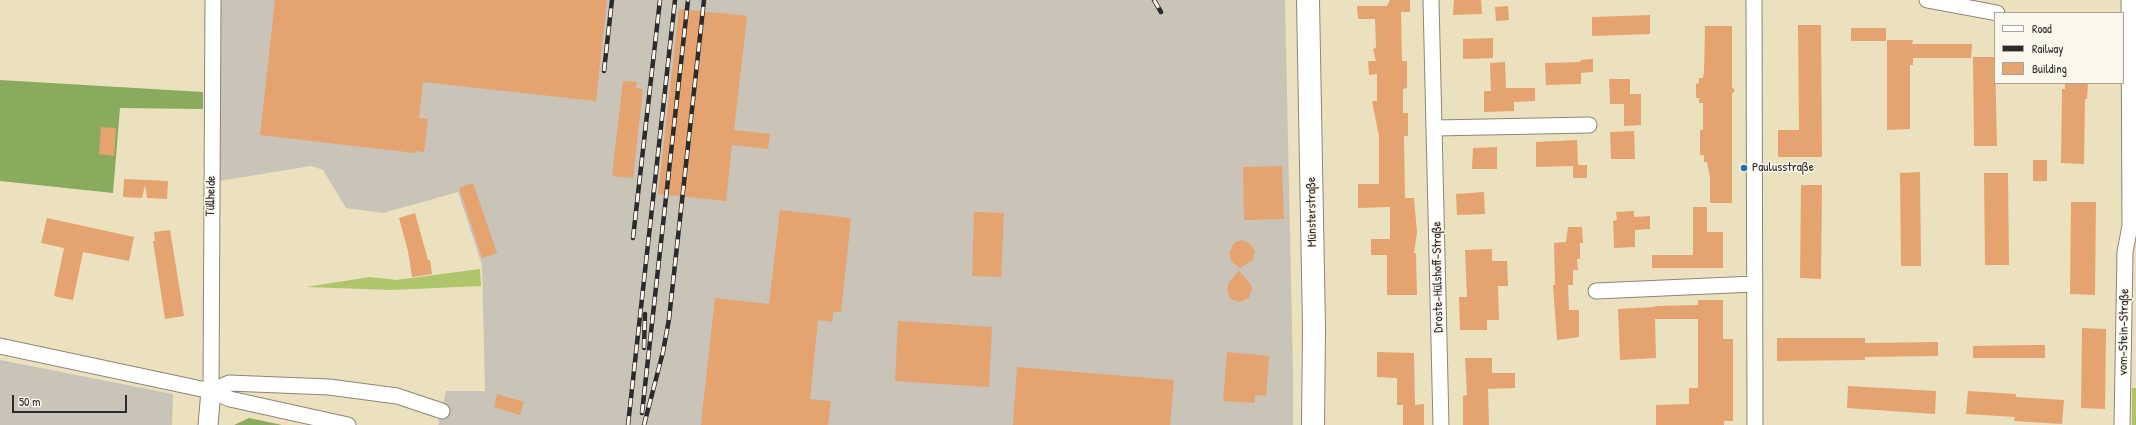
<!DOCTYPE html>
<html>
<head>
<meta charset="utf-8">
<style>
	body { margin:0 }
	#map { position:relative; width:2136px; height:425px; overflow:hidden; background:#ece1bf; font-family:"Patrick Hand",sans-serif }
	canvas { display:block }
	.legend { position:absolute; left:1994px; top:12px; width:130px; height:72px; box-sizing:border-box; background:#fbf7ec; border:1px solid #a8a59f; margin:0; padding:5px 7px; list-style:none; font-size:12px; color:#2b2b2b }
	.legend li { display:flex; align-items:center; gap:8px; height:20px }
	.legend b { width:20px; border:1px solid #a8a59f }
	.scale { position:absolute; left:12px; top:395px; width:115px; height:18px; box-sizing:border-box; border:2px solid #2b2b2b; border-top:0; padding-left:5px; font-size:12px; line-height:14px; white-space:nowrap; color:#2b2b2b; -webkit-text-stroke:3px #fbf7ec; paint-order:stroke }
</style>
</head>
<body>
<div id="map">
<canvas width="2136" height="425"></canvas>
<ul class="legend">
<li><b style="height:5px;background:#fff"></b>Road</li>
<li><b style="height:5px;background:#2b2b2b"></b>Railway</li>
<li><b style="height:11px;background:#e4a36f"></b>Building</li>
</ul>
<div class="scale">50 m</div>
</div>
<script>
const context = document.querySelector('canvas').getContext('2d');
context.lineJoin = 'round';
function paint(path, color) { context.fillStyle = color; context.fill(path, 'evenodd'); }
function strokePath(path, color, width, dash) { context.strokeStyle = color; context.lineWidth = width; context.lineCap = dash ? 'butt' : 'round'; context.setLineDash(dash || []); context.stroke(path); }
function drawText(font, color, halo, rows, align = 'center') {
  context.font = font + ' "Patrick Hand",sans-serif'; context.lineWidth = 3; context.setLineDash([]); context.textBaseline = 'middle'; context.strokeStyle = halo; context.fillStyle = color; for (const [text, x, y, turn = 0] of rows) {
    context.save(); context.translate(x, y); context.rotate((+turn || 0) * Math.PI / 180); context.textAlign = isNaN(turn) ? turn : align; if (halo) context.strokeText(text, 0, 0); context.fillText(text, 0, 0); context.restore();
  }
}
paint(new Path2D(`
	M221 0H1285L1293 372V425H438L446 391H485L482 265 458 192 383 213 346 208 323 170 311 166 219 181Z
	M0 360 173 394 172 425H0Z`), '#cac3b8');
paint(new Path2D(`
	M480 269 481 286 391 290 306 287 370 277 396 280Z
	M2132 388H2136V425H2132Z`), '#aec56a');
paint(new Path2D(`
	M0 80 203 92V109L120 108 113 193 0 181Z
	M249 418 282 425H234Z`), '#8aaa5e');
paint(new Path2D(`
	M275 0H607L596 101 423 82 419 118 428 119 424 152 415 151V153L260 135Z
	M1390 0H1410V12H1401L1402 61H1407V88L1403 89V113H1408V136H1404L1405 198H1414L1417 232 1414 253H1416L1417 295H1387V255H1371V239H1390V207L1358 208V184H1379V136L1372 101H1377V74L1369 75 1368 61H1376L1373 49 1376 48 1375 19H1358L1357 6H1387Z
	M1454 0H1481L1482 14 1453 15Z
	M1508 6 1509 20 1496 21 1495 7Z
	M679 9 747 16 734 130 770 134 768 149 732 145 726 201 658 194Z
	M1650 15V34L1592 36V17Z
	M1798 25H1821L1822 157H1778V130H1799Z
	M1705 26H1732V87L1735 90 1732 94V203H1710V177L1707 162H1704V155H1700V130H1703V103H1699V98H1696V84L1699 83V78H1703L1704 72Z
	M1851 28H1886V41H1851Z
	M1493 38V58L1463 59V39Z
	M1887 40H1913L1912 44H1972L1971 58H1913V65H1910V129L1887 130Z
	M1973 57H1995L1997 146H1974Z
	M1593 59V72L1581 73V64V84L1546 85 1545 63 1581 62 1580 60Z
	M1505 62 1506 88H1535V101L1514 102V111L1484 112V91H1491L1490 63Z
	M1609 79H1630V94H1641V125L1624 126V104H1610Z
	M623 81 637 82 636 88 643 89 633 178 612 176Z
	M2065 83H2088L2087 99H2085L2084 164 2061 163 2062 89H2065Z
	M101 127 116 128 114 156 99 154Z
	M1634 131 1635 159H1611L1610 132Z
	M1577 140 1578 165H1587V178H1573V166L1536 167V142Z
	M1497 147V169H1472L1473 148Z
	M2033 160H2047V181H2033Z
	M1282 166 1284 219 1244 220 1243 167Z
	M1920 172 1921 266H1901L1900 173Z
	M1984 173H2008L2009 265H1985Z
	M124 179 168 181 167 199 147 198 145 185 142 198 123 197Z
	M473 183 497 253 482 258 459 188Z
	M1801 185H1822L1821 279 1800 278Z
	M1484 192 1485 214 1457 215 1456 194Z
	M2071 202H2096L2095 295 2070 294Z
	M1693 207H1707V232H1723V268H1652V255H1693Z
	M780 210 851 218 841 312H833L832 322 818 320 810 399 831 401 828 425H701L715 298 769 304Z
	M1634 211V217L1650 216V229L1635 230V247L1614 248 1613 221 1617 220 1616 212Z
	M974 212 1004 213 1001 277 972 276Z
	M415 213 428 260H430L432 274 412 277 408 251 399 218Z
	M47 218 134 237 129 261 83 252 73 300 54 296 64 248 41 243Z
	M1568 227H1582L1583 243H1580V259H1577L1578 270H1573V285H1568L1569 310H1579V337L1557 340 1553 285H1555L1554 243 1566 242Z
	M170 230 184 316 165 319 153 241H155L154 232Z
	M1241 240 1249 243 1255 251 1253 260 1240 268 1232 262 1229 253 1234 243Z
	M1492 249V261H1507L1508 286H1498L1499 320H1487V330H1460L1459 297H1467L1465 250Z
	M1239 271 1250 283 1252 289 1249 298 1240 302 1231 299 1227 291 1229 282Z
	M1698 300H1723V339H1733V421H1724V425H1656V405L1689 404V388H1698V319H1655L1656 358 1620 360 1618 309 1655 307V306L1698 305Z
	M898 321 992 327 989 387 895 381Z
	M2082 328 2106 329 2105 409 2081 408Z
	M1777 338H1865V343L1938 342V356L1865 357V360L1777 361Z
	M2030 345H2045V358H1973V346Z
	M1227 352 1269 356 1266 396 1255 395V403L1223 401Z
	M1377 352 1414 353 1415 405 1424 404V425H1403V405H1397V378L1377 377Z
	M1465 358H1492V373H1515V388L1488 389 1489 425H1463V396L1467 395Z
	M1017 367 1174 380 1170 425H1013Z
	M1848 386 1936 391 1935 414 1847 408Z
	M1968 391 2016 394V397L2064 400 2062 424 2014 421 2015 417 1966 414Z
	M497 394 524 402 520 415 494 407Z`), '#e4a36f');
const minor = new Path2D(`
	M1431 0 1441 425
	M1754 0 1755 425
	M1927 0 1997 13
	M1435 128 1589 125
	M1596 291 1754 284
	M0 346 211 391 230 399 348 425
	M211 391 213 0
	M211 391 229 383 329 387 397 396 442 411
	M2122 425 2125 252 2130 226 2129 0`);
const tertiary = new Path2D(`
	M208 425 211 391`);
const primary = new Path2D(`
	M1308 0 1314 328 1313 425`);
strokePath(minor, '#8c8675', 17);
strokePath(tertiary, '#8c8675', 21);
strokePath(primary, '#8c8675', 24);
strokePath(minor, '#fff', 15);
strokePath(tertiary, '#fff', 19);
strokePath(primary, '#fff', 22);
const rail = new Path2D(`
	M1154 0 1161 12
	M604 71 612 0
	M633 238 660 0
	M644 348 645 314
	M642 413 688 0
	M628 425 675 0
	M644 425 663 352 669 319 704 0`);
strokePath(rail, '#2b2b2b', 4.5);
strokePath(rail, '#fbf7ec', 3, [9]);
for (const [x, y, r, color] of [
	[1744,168,4,"#1f6fb2"]
]) { const dot = new Path2D(); dot.arc(x, y, r, 0, 2 * Math.PI); context.fillStyle = color; context.fill(dot); strokePath(dot, '#fbf7ec', 1.5); }
drawText('13px', '#2b2b2b', '#fbf7ec', [
	["Paulusstraße",1752,168]
], 'left');
drawText('13px', '#2b2b2b', '#fbf7ec', [
	["Tüllheide",211,196,-89],
	["Münsterstraße",1312,212,-91],
	["Droste-Hülshoff-Straße",1438,277,-91],
	["vom-Stein-Straße",2124,332,-89]
]);
</script>
</body>
</html>
